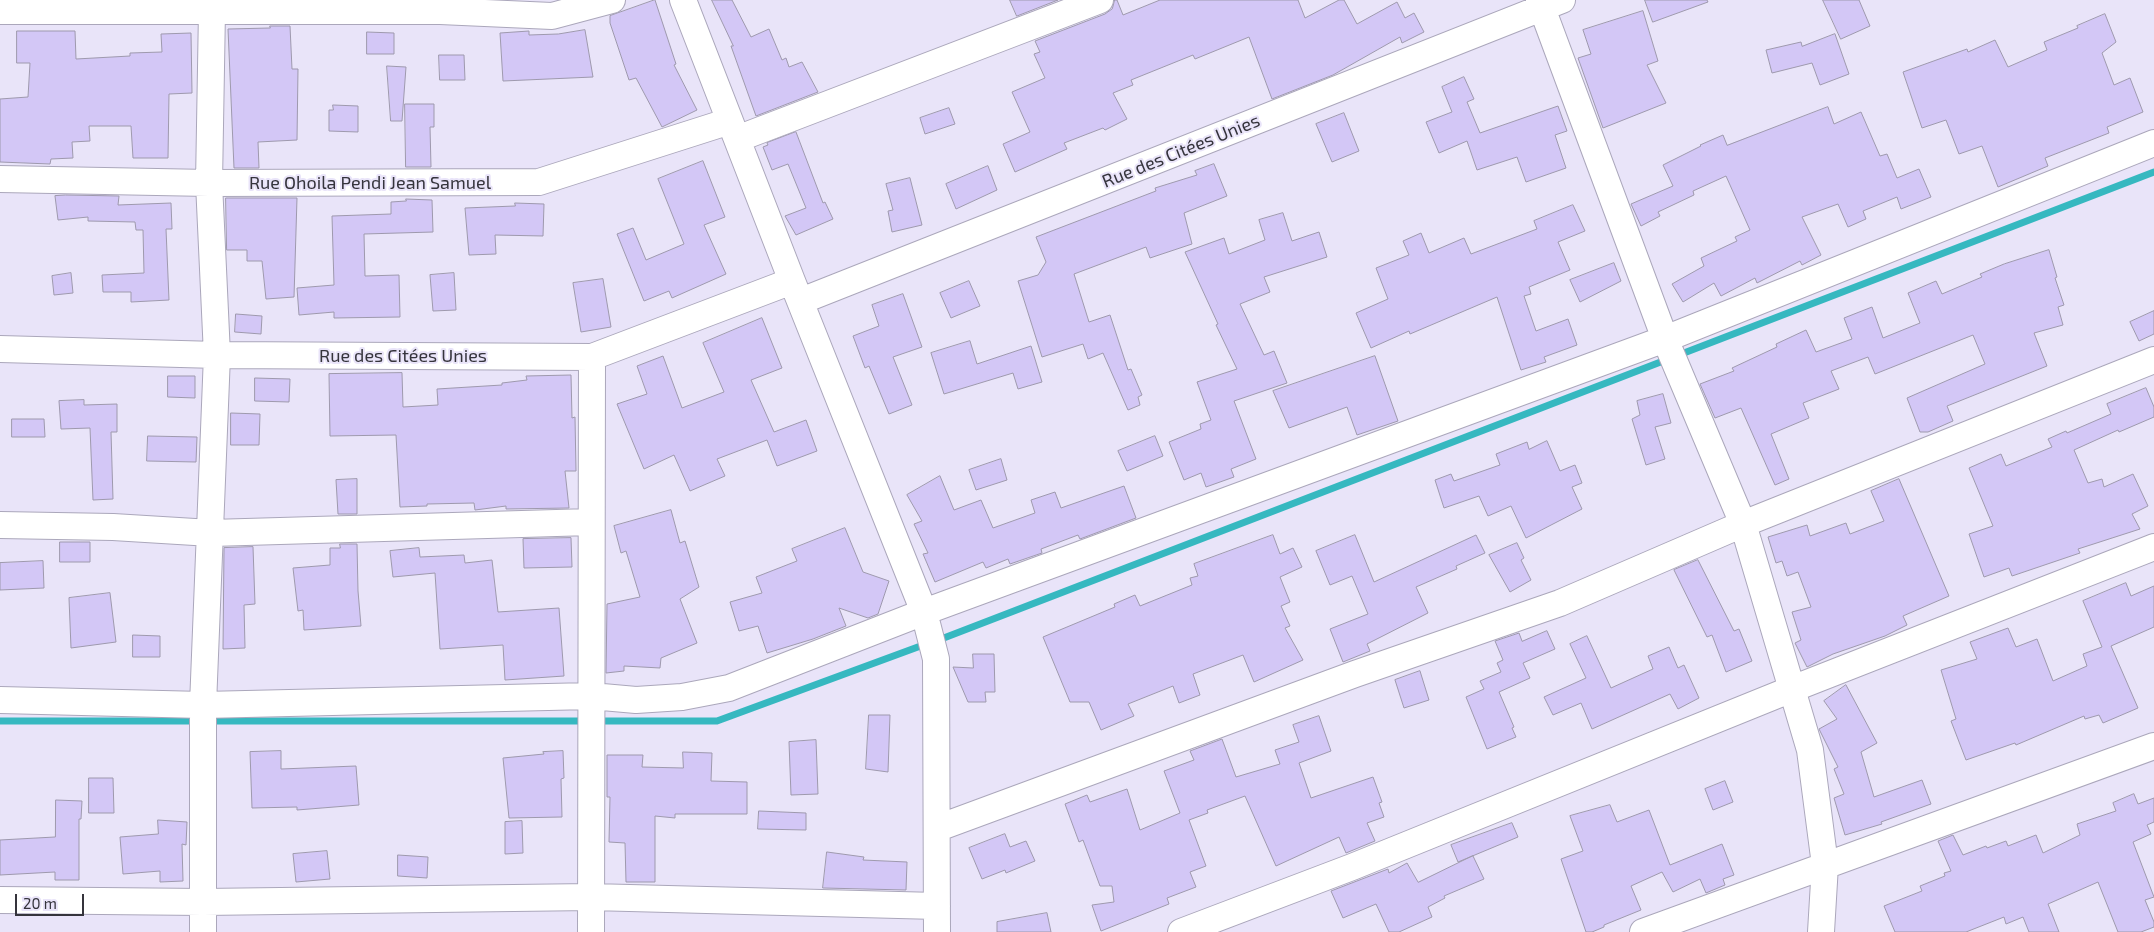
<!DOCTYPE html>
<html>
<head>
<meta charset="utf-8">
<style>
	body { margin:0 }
	#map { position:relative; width:2154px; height:932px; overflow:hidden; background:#e9e4f9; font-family:"Exo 2",sans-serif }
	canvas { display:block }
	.scale { position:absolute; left:15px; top:894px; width:69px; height:22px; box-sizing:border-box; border:2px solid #35343c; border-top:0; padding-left:6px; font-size:15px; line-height:18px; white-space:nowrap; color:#35343c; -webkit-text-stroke:4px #e9e4f9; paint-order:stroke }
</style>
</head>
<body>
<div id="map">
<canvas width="2154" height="932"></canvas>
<div class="scale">20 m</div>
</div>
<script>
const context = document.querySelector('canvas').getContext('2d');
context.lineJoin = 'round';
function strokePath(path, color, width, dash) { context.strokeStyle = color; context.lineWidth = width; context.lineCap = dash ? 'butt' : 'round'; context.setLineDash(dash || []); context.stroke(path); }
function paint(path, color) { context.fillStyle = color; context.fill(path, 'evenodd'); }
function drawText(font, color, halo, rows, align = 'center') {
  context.font = font + ' "Exo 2",sans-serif'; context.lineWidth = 4; context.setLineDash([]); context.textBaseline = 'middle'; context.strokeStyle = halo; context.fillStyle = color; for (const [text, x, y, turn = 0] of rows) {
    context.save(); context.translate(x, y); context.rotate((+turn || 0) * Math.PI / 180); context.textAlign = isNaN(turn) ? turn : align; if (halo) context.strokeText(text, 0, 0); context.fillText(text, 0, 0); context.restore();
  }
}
strokePath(new Path2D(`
	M936 641 2154 172
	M0 721H198
	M208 721H717L926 644`), '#36b8c0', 7);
const building = new Path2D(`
	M655 0 676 64 674 65 697 110 662 127 636 78 629 80 610 23V16Z
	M712 0H732L751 37 769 29 782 60 786 58 789 67 802 62 818 92 756 116 731 46H733Z
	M1010 0H1058L1017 16Z
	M1115 0H1117L1123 15 1160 0H1298L1305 18 1339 0H1344L1357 24 1397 2 1405 18 1414 13 1424 32 1402 43 1400 37 1333 75 1272 99 1249 37 1195 59 1193 55 1131 80 1133 85 1113 93 1127 119 1105 130 1103 128 1064 143 1067 149 1015 172 1003 144 1030 132 1012 92 1045 78 1034 54 1040 52 1035 41 1105 14 1112 9Z
	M1645 0H1707L1708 2 1653 22Z
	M1823 0H1859L1870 26 1841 39Z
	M1643 11 1658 61 1647 65 1666 103 1603 128 1578 58 1591 54 1583 30Z
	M2105 14 2116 42 2102 53 2114 85 2130 78 2143 112 2107 127 2109 133 2045 158 2048 166 1998 187 1982 146 1959 154 1946 120 1922 128 1903 72 1967 49 1968 52 1995 40 2008 67 2047 50 2044 42 2078 28 2077 26Z
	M270 26H290L292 69H298L297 140 258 142 259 168H234L228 29 270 28Z
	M585 30 593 77 503 81 500 33 529 31V35L558 34Z
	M17 31H75L76 59 130 56V53L162 52 161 34 191 33 192 93 169 94 168 158H133L131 126H89L90 141 72 142 73 158 51 159 50 164 0 162V99L28 97 30 63H17Z
	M367 32 394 33V54H367Z
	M1835 34 1849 74 1820 85 1812 63 1772 73 1766 50 1801 42 1802 46Z
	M439 55H464L465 80H440Z
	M387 66 406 67 402 121H391Z
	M1464 77 1474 99 1467 102 1480 133 1558 106 1567 131 1555 135 1566 168 1526 182 1517 157 1477 170 1467 141 1439 153 1426 122 1452 112 1442 87Z
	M405 104H434V127H430L431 167H406Z
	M333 105 358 106V132L329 131V110H333Z
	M1828 107 1834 124 1861 112 1880 156 1887 154 1897 178 1919 169 1931 197 1901 209 1897 197 1863 211 1866 219 1848 227 1838 204 1802 217 1821 255 1802 265 1800 261 1757 283 1755 278 1721 296 1714 283 1683 302 1672 284 1704 266 1701 258 1737 241 1735 237 1750 230 1726 176 1693 191 1694 195 1658 212 1660 216 1641 226 1631 204 1673 186 1663 165 1701 146 1700 145 1723 135 1727 145Z
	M949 108 955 124 925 134 920 118Z
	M1344 113 1359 151 1332 162 1316 124Z
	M796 132 823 203 825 202 833 219 796 235 785 216 806 208 788 164 772 170 763 147 768 145 767 143Z
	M703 161 725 217 704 225 726 274 672 298 669 291 644 301 617 234 633 228 646 260 684 244 658 179Z
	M1214 164 1227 196 1184 213 1192 244 1150 258 1146 247 1074 274 1089 322 1110 315 1128 370 1131 369 1142 395 1138 397 1140 405 1128 410 1103 353 1088 359 1083 344 1042 357 1018 281 1038 275 1046 262 1036 237 1156 191 1155 188 1197 175 1195 171Z
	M988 166 997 190 956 209 946 184Z
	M910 178 922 225 892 232 888 211 893 210 886 184Z
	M66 195 119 196 118 205 171 203 172 229H166L169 300 131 302V292H103L102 275 144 273 143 230H136L135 222 88 221V217L58 220 55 196Z
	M226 198H297L294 297 266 299 262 261H247V250H227Z
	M406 199 432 200 433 232 364 234 365 276 399 275 400 317 334 318V312L299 315 297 288 334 285 332 216 391 214V202L406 201Z
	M515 203 544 204 543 236 495 235 496 254 469 255 465 208 515 206Z
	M1573 205 1585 231 1558 242 1570 270 1529 287 1531 294 1524 296 1536 331 1568 319 1577 345 1544 357 1546 362 1521 370 1497 297 1410 334 1409 331 1371 348 1356 313 1388 299 1376 268 1409 255 1403 241 1421 233 1429 253 1464 238 1471 254 1537 229 1534 221Z
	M1283 213 1292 241 1319 232 1327 257 1264 277 1270 292 1240 304 1264 355 1274 351 1287 383 1234 401 1256 459 1231 469 1234 477 1206 487 1201 473 1184 480 1169 442 1201 429 1200 424 1211 420 1197 382 1237 369 1216 325 1218 324 1185 252 1224 238 1229 254 1265 240 1259 220Z
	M2049 250 2057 277 2055 278 2064 305 2058 307 2063 325 2034 333 2047 366 1947 406 1953 421 1928 432H1920L1907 398 1985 364 1973 335 1875 374 1868 357 1831 371 1839 389 1803 403 1809 418 1771 434 1789 479 1775 485 1741 408 1715 418 1700 384 1734 371 1732 368 1777 347 1776 344 1806 330 1816 352 1852 339 1844 318 1872 307 1883 338 1920 323 1908 293 1936 281 1942 294 1982 277 1980 274 2004 264Z
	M1614 263 1621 281 1580 302 1570 280Z
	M71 273 73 293 54 295 52 276Z
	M454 273 456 310 433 311 430 275Z
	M603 279 611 327 581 332 573 283Z
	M969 281 980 306 951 318 940 293Z
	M903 294 922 347 893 357 912 405 889 414 869 366 865 368 853 336 879 326 872 305Z
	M2154 311V334L2139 341 2130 322Z
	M236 314 262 316 261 334 235 332Z
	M762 318 782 368 751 380 774 432 806 420 817 451 777 466 767 440 717 459 725 476 690 491 674 455 644 469 617 404 647 394 637 366 663 356 682 408 724 392 703 343Z
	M970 341 977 364 1031 346 1042 382 1018 389 1013 373 944 394 931 353Z
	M1375 356 1398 421 1357 435 1347 407 1289 428 1273 391Z
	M402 373 403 407 438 405 437 389 502 385V383L527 380 526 376 571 375 572 418 575 417 576 471H565L569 508 506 509V506L475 510 474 503 427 504V506L400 507 396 435 330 436 329 374Z
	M168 376H195V398L168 397Z
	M255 378 290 379 289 402 255 401Z
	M2146 388 2154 407V417L2119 432 2118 430 2074 450 2088 483 2102 479 2104 487 2133 474 2148 506 2132 514 2140 529 2078 549 2080 553 2012 576 2009 568 1984 577 1969 534 1993 526 1969 468 2001 454 2006 466 2052 447 2048 439 2066 431 2067 433 2111 414 2107 404Z
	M1663 394 1671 423 1655 427 1665 459 1646 465 1632 419 1640 415 1637 401Z
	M84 400V405L117 404V432H111L113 499 93 500 90 428 61 429 59 401Z
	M231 413 260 414 259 445H231Z
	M12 419H44L45 437H12Z
	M148 436 197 437 196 462 147 461Z
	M1155 436 1163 456 1127 471 1118 451Z
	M1547 441 1560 471 1575 465 1582 483 1572 487 1582 509 1526 538 1511 506 1488 516 1479 496 1444 508 1435 480 1451 474 1454 481 1500 465 1496 454 1527 442 1529 449Z
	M1001 459 1007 480 976 490 969 470Z
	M940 476 954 510 981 500 993 528 1035 513 1031 500 1055 492 1061 508 1124 486 1136 518 1080 539 1078 535 1041 549 1042 553 1010 564 1008 559 986 568 983 562 935 582 923 554 928 553 914 524 922 521 907 495Z
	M357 479V514H338L336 480Z
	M1899 479 1949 596 1903 616 1907 625 1885 636 1833 654 1807 667 1795 643 1801 640 1792 612 1811 607 1798 572 1787 576 1782 561 1776 563 1768 537 1807 525 1810 536 1846 523 1850 534 1884 521 1871 491Z
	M671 510 680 543 685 541 699 587 680 599 697 643 661 658 660 668 624 666V671L606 673 607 604 640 597 626 551 621 553 614 526Z
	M845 528 863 572 889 581 878 614 868 618 839 608 846 626 813 639 767 653 758 626 739 631 730 602 762 593 756 577 797 561 792 549Z
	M1273 535 1280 554 1293 548 1302 567 1280 577 1290 602 1281 606 1290 626 1285 628 1303 660 1254 682 1243 655 1193 674 1200 695 1179 703 1173 686 1128 704 1134 716 1101 730 1089 702H1070L1043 637 1115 607 1114 604 1135 595 1140 606 1192 585 1190 578 1198 576 1194 564Z
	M1355 535 1374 582 1476 535 1485 553 1456 566 1457 569 1416 587 1428 613 1367 644 1370 651 1343 662 1330 629 1368 614 1352 576 1330 585 1316 551Z
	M571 538 572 567 524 568 523 539Z
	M60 542H90V562H60Z
	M1517 543 1524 558 1521 560 1531 580 1510 592 1489 555Z
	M340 544H357L358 591 361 626 304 630 303 610 298 611 293 568 330 565V548H340Z
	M253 547 255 604 244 605 245 648 223 649 224 548Z
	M419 548 420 557 464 555 465 563 492 560 498 612 559 608 564 676 505 680 503 645 440 649 435 573 393 577 390 551Z
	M1698 560 1734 631 1739 629 1752 661 1726 672 1712 635 1707 637 1674 570Z
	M43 561 44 588 0 590V563Z
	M2126 583 2131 596 2154 586V627L2111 646 2138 708 2103 723 2099 715 2085 719 2084 716 2016 745 2015 743 1966 760 1951 721 1956 719 1941 670 1977 659 1970 642 2008 628 2016 647 2037 639 2053 681 2087 666 2083 654 2102 647 2083 601Z
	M110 593 116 642 71 648 69 598Z
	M1547 631 1555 649 1523 663 1530 678 1499 692 1514 727 1512 728 1516 737 1487 749 1466 697 1484 689 1480 681 1501 672 1497 663 1503 660 1495 641 1519 633 1522 641Z
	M133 635 160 636V657H133Z
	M1587 636 1611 688 1653 669 1648 656 1669 647 1678 668 1684 665 1699 698 1678 709 1670 694 1592 729 1581 703 1553 715 1544 697 1586 678 1570 644Z
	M973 654H994L995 692H985L986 702H968L953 667 973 668Z
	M1420 671 1429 700 1404 708 1395 680Z
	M1846 685 1877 743 1861 752 1874 797 1922 780 1931 804 1881 822 1882 824 1845 835 1834 798 1844 794 1834 769 1838 767 1819 729 1837 719 1824 701Z
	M869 715H890L888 772 866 769Z
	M1319 716 1331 751 1299 763 1311 798 1373 777 1382 802 1379 803 1384 817 1367 823 1375 841 1346 853 1339 837 1276 866 1245 796 1207 810 1208 813 1189 820 1206 866 1190 872 1196 887 1167 898 1169 904 1101 931 1092 905 1114 902 1112 886H1100L1083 840 1079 842 1065 804 1087 795 1090 802 1127 789 1140 830 1180 813 1164 771 1194 760 1190 751 1222 739 1236 777 1280 764 1275 750 1299 742 1293 725Z
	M816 740 818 794 791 795 789 742Z
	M281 751V769L356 766 359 805 297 810V807L252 808 250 752Z
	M563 751 564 778 561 779 562 817 509 818 503 758 544 754 543 752Z
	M683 752 712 753 711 781 747 782V814H675V818L655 816V882H626L625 843 609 842 610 797H607V755H643L642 767 683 768Z
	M89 778H113L114 813H89Z
	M1725 781 1733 802 1713 810 1705 789Z
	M2134 794 2138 804 2154 798V822L2147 825 2151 834 2133 842 2154 897 2145 900 2154 922V927L2141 932H2118L2098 882 2048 904 2059 932H2029L2023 917 2006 924 2004 917 1966 932H1895L1884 906 1922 891 1920 886 1945 876 1944 873 1951 871 1938 841 1953 835 1963 855 1986 846 1987 848 2006 841 2008 846 2036 835 2043 853 2080 835 2077 824 2116 811 2113 803Z
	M56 800 82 801 81 819H79V880H55V872L0 875V840L55 837Z
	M1610 805 1617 822 1649 810 1670 865 1722 844 1734 875 1723 879 1725 885 1706 893 1700 879 1673 892 1662 872 1631 886 1641 910 1604 925V927L1592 932H1586L1561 859 1583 851 1570 816Z
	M759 811 806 813V830L758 829Z
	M158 820 187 822 186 845 182 844 183 881 160 882V871L123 874 120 837 158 834Z
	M522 821 523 853 505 854V822Z
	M1512 823 1518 837 1458 862 1451 845Z
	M1005 834 1010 847 1026 841 1035 861 1006 873 1005 870 982 879 969 848Z
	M327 851 330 879 296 882 293 854Z
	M827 852 864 857 863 860 907 862 906 890 823 888Z
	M398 855 428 857 427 878 398 876Z
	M1473 856 1484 879 1444 896 1445 898 1428 907 1432 917 1399 932H1389L1376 904 1343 918 1331 891 1388 869 1389 873 1407 863 1418 882Z
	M1047 913 1051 932H997V922Z`);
paint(building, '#d3c7f6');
strokePath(building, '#9e99ad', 1);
const street = new Path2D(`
	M683 0 792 281 924 612 936 659 937 932
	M1539 0 1665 339 1743 524 1810 750 1825 865 1821 932
	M0 11H440L552 16 612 0
	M737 139 1100 0
	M0 179 209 183 539 182 730 121
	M801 301 1562 0
	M0 349 217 355 592 357 792 281
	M0 525 113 527 211 533 591 522
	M0 700 203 705 591 696 636 700 682 697 729 688 924 612 1665 339 2154 143
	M938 828 1355 674 1560 603 1743 524 2154 360
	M0 900 203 902 591 897 937 906
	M203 932V705L217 355 209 183 212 10 210 0
	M591 932 592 357
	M1181 932 1352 867 1792 689 2154 547
	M1643 932 2154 746`);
strokePath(street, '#aba7bb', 28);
strokePath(street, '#fff', 26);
drawText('18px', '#35343c', '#e9e4f9', [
	["Rue des Citées Unies",1181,151,-22],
	["Rue Ohoila Pendi Jean Samuel",370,183],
	["Rue des Citées Unies",403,356]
]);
</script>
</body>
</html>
